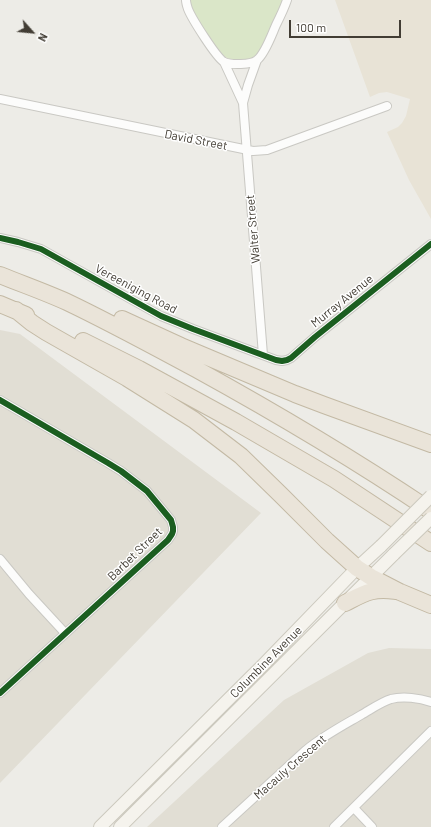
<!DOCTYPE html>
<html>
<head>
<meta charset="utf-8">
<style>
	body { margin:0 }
	#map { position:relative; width:431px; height:827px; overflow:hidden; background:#edece7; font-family:Barlow,sans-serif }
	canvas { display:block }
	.north { position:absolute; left:12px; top:12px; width:40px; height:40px; -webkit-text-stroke:3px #fff; paint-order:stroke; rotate:117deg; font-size:11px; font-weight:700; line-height:16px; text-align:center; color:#423d34 }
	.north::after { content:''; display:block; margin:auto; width:14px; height:18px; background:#423d34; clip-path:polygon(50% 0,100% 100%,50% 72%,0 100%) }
	.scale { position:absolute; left:289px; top:20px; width:112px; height:18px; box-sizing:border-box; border:2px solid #423d34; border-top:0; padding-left:5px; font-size:12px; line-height:14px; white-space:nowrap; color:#423d34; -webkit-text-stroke:3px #fff; paint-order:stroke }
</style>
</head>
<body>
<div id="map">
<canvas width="431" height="827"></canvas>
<div class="north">N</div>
<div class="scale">100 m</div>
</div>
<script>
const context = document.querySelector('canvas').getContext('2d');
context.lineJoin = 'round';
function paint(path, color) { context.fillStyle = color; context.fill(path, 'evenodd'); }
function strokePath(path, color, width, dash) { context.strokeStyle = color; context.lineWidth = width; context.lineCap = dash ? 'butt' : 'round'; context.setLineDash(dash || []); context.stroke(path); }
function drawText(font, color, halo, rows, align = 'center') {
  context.font = font + ' Barlow,sans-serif'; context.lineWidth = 3; context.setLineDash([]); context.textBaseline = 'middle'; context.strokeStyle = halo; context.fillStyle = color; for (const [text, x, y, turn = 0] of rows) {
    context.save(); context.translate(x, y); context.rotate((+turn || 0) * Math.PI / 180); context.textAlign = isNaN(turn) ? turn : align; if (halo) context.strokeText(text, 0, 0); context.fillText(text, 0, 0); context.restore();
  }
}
paint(new Path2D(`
	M0 330 20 334 261 513 0 783Z
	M389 648 431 649V827H147L284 700 368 653Z`), '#e1ded4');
paint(new Path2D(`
	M335 0H431V219L409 180 387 132 398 127 402 123 406 116 410 99 387 92 379 93 370 97Z`), '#e8e3d6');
paint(new Path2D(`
	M190 0H284L282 6 258 55 249 61H234L225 57 219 51 196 18 191 6Z`), '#dae6c8');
const street = new Path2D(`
	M186 0C186 3 187 6 188 9 192 19 216 57 224 62 231 65 251 65 257 60 265 54 272 34 276 25 280 17 284 9 287 0
	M257 60 248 85 243 103 263 355
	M224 62 243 103
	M0 99 253 151 267 150 387 106
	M0 238 18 242 41 249 161 316 193 329 276 360 282 361 287 360 291 358 315 337 431 244
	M0 400 108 463 121 471 147 491 171 520 173 527V531L172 534 168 540 0 693
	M0 559 29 594 65 633
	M354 808 372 827
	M222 827 306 750C323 736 342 726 361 715 370 710 381 702 391 699 403 696 420 698 431 702
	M334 827 431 731`);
const secondary = new Path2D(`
	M100 827 264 664 357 568 381 546
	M120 827 394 554`);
const highway = new Path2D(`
	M0 275C22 284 45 292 67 302 111 323 153 346 196 369 276 413 355 460 431 511
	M0 304 26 315
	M16 310 32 323 46 332 127 378 194 420 241 456 281 495 327 541 357 568 371 577 400 592 431 605
	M122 319 181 346 295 394 324 405 431 444
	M83 341 139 369 236 422 334 479 431 543
	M345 603C363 594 373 587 395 591`);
strokePath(street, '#c9c8c3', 10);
strokePath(secondary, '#ccc9be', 14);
strokePath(highway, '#c3b9a4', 18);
strokePath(street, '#fcfcfb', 8);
strokePath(secondary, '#f5f3ed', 12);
strokePath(highway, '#eae4d9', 16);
const secondaryBridge = new Path2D(`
	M381 546 431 496
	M394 554 431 518`);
strokePath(secondaryBridge, '#ccc9be', 14, []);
strokePath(secondaryBridge, '#f5f3ed', 12);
strokePath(new Path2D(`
	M0 238 18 242 41 249 161 316 193 329 276 360 282 361 287 360 291 358 315 337 431 244
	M0 400 108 463 121 471 147 491 171 520 173 527V531L172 534 168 540 0 693`), '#1b5e20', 6);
drawText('12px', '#423d34', '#fff', [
	["David Street",196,140,11],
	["Walter Street",253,229,-95],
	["Vereeniging Road",136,289,28],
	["Murray Avenue",342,301,-39],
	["Barbet Street",135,554,-44],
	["Columbine Avenue",266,662,-45],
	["Macauly Crescent",290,767,-41]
]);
</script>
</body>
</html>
